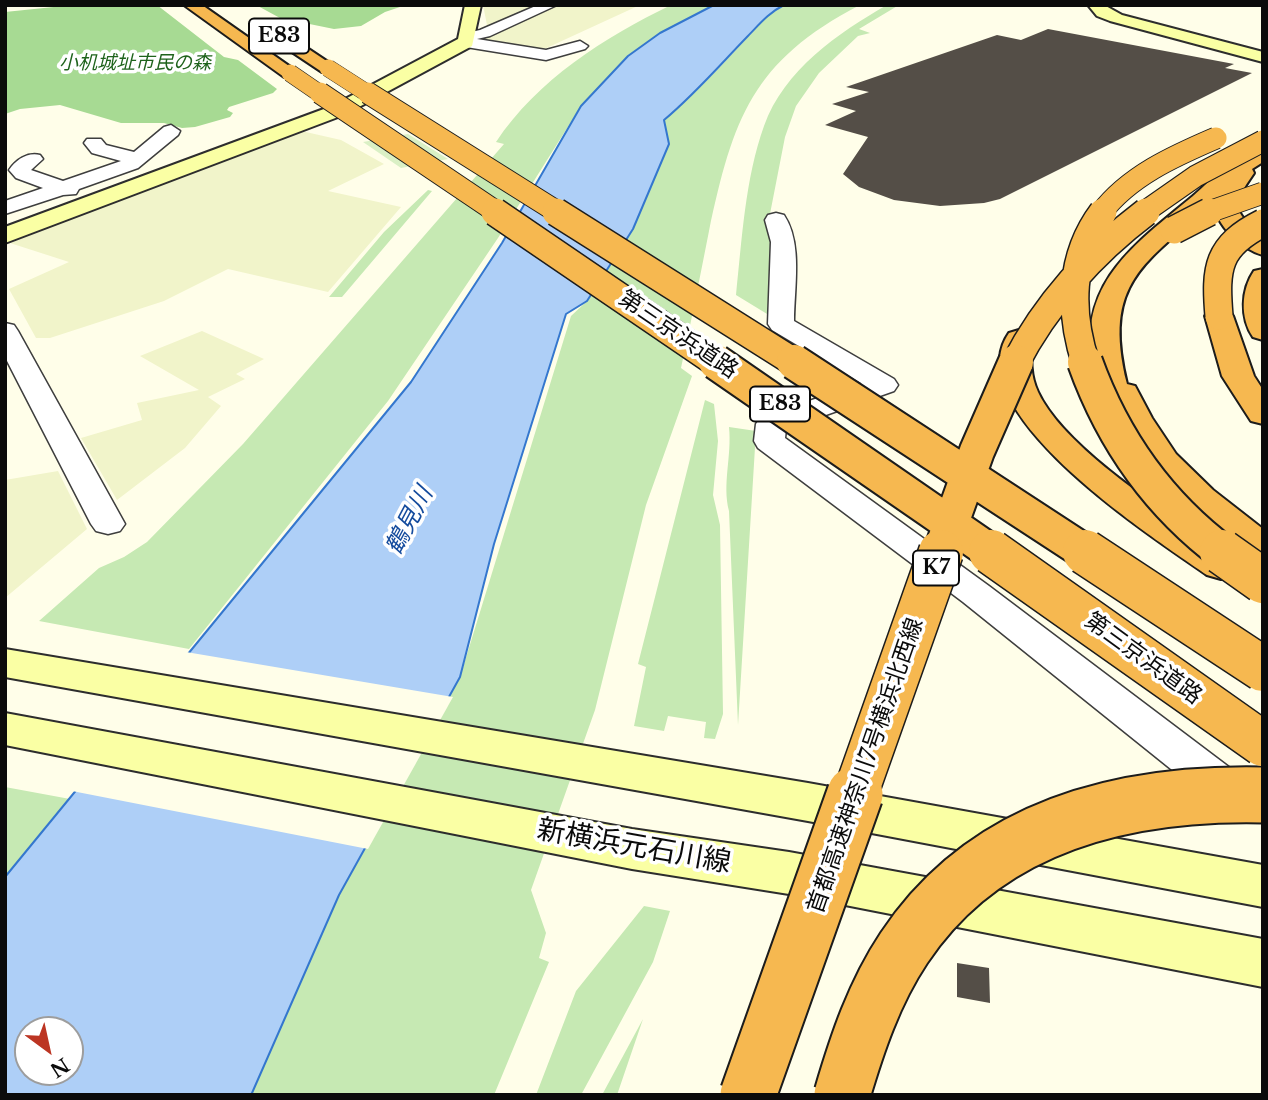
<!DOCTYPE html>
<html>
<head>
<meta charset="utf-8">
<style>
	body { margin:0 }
	#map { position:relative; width:1268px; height:1100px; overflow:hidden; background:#fffee9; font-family:"Libre Baskerville",serif }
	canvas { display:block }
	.frame { position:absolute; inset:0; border:7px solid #0b0b0b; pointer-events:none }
	.north { position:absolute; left:14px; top:1016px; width:70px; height:70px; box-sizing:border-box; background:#fff; border:2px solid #9d9d9d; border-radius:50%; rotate:147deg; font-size:19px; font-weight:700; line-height:28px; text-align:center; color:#0b0b0b }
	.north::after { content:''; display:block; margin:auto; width:24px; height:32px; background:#bc3523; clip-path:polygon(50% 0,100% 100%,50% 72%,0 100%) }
</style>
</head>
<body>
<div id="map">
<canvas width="1268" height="1100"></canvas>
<div class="frame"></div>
<div class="north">N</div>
</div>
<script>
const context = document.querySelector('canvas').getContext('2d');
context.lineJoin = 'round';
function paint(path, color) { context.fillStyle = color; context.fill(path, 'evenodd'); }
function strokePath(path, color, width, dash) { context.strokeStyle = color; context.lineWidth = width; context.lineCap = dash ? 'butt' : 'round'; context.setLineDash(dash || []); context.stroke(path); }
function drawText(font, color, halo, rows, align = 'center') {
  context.font = font + ' "Libre Baskerville","Noto Sans JP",serif'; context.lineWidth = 7; context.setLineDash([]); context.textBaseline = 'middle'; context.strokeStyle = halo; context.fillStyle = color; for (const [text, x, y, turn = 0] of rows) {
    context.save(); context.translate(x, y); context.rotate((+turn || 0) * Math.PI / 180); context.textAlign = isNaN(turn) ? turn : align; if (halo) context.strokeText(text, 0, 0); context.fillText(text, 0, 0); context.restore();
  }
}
paint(new Path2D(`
	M483 5H640L540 51 479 41 489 35Z
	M297 130 341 140 384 164 328 191 401 207 328 292 228 269 164 301 50 338H36L9 289 69 262 10 243Z
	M202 331 264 359 236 374 245 379 208 397 221 406 185 448 117 500 81 438 142 420 137 403 199 390 140 356Z
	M58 471 87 529 5 598V480Z`), '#f1f4ca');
paint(new Path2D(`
	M671 5H714L660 33 581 106 498 238 388 401 189 649 39 621 99 568 124 557 147 542 243 444 504 144 496 142C537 80 605 37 671 5Z
	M784 5H860C752 61 733 119 709 231 700 277 691 322 681 368L692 376 646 505 595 710 531 890 546 933 539 958 549 962 494 1095H250L339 895 460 677 571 316 587 301 633 229 669 144 664 120C703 88 737 48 772 11Z
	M887 5H899L859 29 870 33 858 36 819 73 796 106 785 137 769 219 775 245 772 317 736 295C742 240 745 179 764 126 784 70 838 33 887 5Z
	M428 190 432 191 342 297H329L384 232Z
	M705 400 714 404 718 441 713 495 720 525 723 714 715 739 704 738 706 722 668 716 664 731 634 726 646 667 638 664Z
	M729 427 756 431 738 725 729 511C722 484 732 456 729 427Z
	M5 787 70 799 5 877Z
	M644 906 670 911 653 962 581 1095H536L576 991Z
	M643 1019 617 1095H602Z`), '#c6e9b3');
paint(new Path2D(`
	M73 5H157L224 57 238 60 277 89 273 93 229 107 227 110 233 113 230 117 195 127 182 128 164 123H121L60 105 20 109 5 114V12Z
	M256 5H406L385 12 361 26 334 29 280 18Z`), '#a7da93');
paint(new Path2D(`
	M408 134 448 159 401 168 363 142Z`), '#daf0c5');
const water = new Path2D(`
	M714 5H784C768 13 758 26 746 38 719 66 694 95 664 120L669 144 633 229 587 301 566 314 494 544 460 677 339 895 252 1093 250 1095H5V877L411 382 502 243 581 106 628 56 660 33ZM28 1030H70V1072H28Z`);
paint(water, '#aecff7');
strokePath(water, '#3477ce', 2);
paint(new Path2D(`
	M186 652 453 697 368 849 72 791Z`), '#fffee9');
paint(new Path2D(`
	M1048 29 1234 64 1225 68 1252 73 1000 199 984 203 940 206 894 200 859 187 843 174 868 137 825 125 856 111 832 104 869 92 846 87 997 35 1021 40Z
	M957 963 989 968 990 1003 957 997Z`), '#544e47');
const street = new Path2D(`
	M538 5H557L490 36 477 39 546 50 580 41 588 46 585 49 546 60 466 47 458 42 462 34 480 30Z
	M171 125 180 131 178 135 138 168 79 189 76 194 63 195 5 214V201L43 188 16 178 9 170C16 160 27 152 40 155L43 159 31 170 63 181 121 161 92 153 84 143 87 139H101L106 145 134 152 164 127Z
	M776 213 784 215C803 243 794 289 794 321L894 379 898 385 894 391 786 429 785 438 989 586 1254 786 1260 798 1254 810 1238 815 1222 810 963 602 758 448 754 441 756 424 760 418 861 383 772 330 768 324 771 242 765 220 768 215Z
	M5 323 14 325 18 331 125 524 120 531 108 534 96 531 91 524 5 357Z`);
const secondary = new Path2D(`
	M465 5H481L472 46 346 114 5 243V227L332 106 458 39Z
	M1088 5H1104L1122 15 1263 52V62L1110 21 1097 16Z
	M5 649 808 783 1263 865V907L808 821 5 677Z
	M5 713 632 829 789 852 1263 939V987L789 894 632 869 5 745Z`);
const highway = new Path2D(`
	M184 5H202L299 73 290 78 284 77Z
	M268 24 274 26 337 68 334 72H322L262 32 260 29Z
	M1263 147V162L1252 169 1254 173C1232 205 1230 210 1263 235V255C1241 249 1215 225 1214 202 1144 264 1102 282 1127 384L1135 386 1152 418 1176 454 1213 490 1263 529V558C1219 548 1150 473 1128 434L1114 431C1103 414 1097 390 1093 370 1076 284 1134 245 1193 196 1214 178 1235 153 1263 147Z
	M1263 269V340L1253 337C1240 318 1241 290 1254 271Z
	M1219 307 1229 310 1233 316 1254 376 1263 390V424L1251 421 1222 376 1205 316 1209 310Z
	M1019 330 1029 333 1034 339C1030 357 1030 375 1038 392 1066 452 1180 521 1235 559L1241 567 1235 575 1221 579 1207 575C1156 539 955 411 1009 333Z`);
strokePath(street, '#3e3e3e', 3);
strokePath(secondary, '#2d2d2d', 4);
strokePath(highway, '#1c1c1c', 4);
paint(street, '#fff');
paint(secondary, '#faffa4');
paint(highway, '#f6b850');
const highwayBridgeFar5 = new Path2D(`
	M328 68 370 95
	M290 73 322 95`);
const highwayBridgeFar4 = new Path2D(`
	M320 93 498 213
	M368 93 559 213
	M1101 213C1129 176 1174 156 1216 138
	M1143 213 1196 176 1263 141
	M1206 213 1263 193`);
const highwayBridgeFar3 = new Path2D(`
	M495 212 718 364
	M556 212 797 364
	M1174 230 1209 212
	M1219 316C1215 268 1217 246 1263 223
	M1015 364C1045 305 1093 252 1146 212
	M1086 364C1069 312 1069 257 1103 212`);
const highwayBridgeFar2 = new Path2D(`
	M716 362 994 554
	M794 362 1088 554
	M1085 362C1113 440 1158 504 1225 554
	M940 554 977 451 1016 362`);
const highwayBridgeFar1 = new Path2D(`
	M991 552 1263 744
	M1085 552 1263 669
	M1222 552 1263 581
	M855 795 941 552
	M1194 795H1263`);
const highwayBridge = new Path2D(`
	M748 1095 855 794
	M842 1095C857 1044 874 993 904 948 986 825 1124 792 1263 795`);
strokePath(highwayBridgeFar5, '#1c1c1c', 18, []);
strokePath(highwayBridgeFar4, '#1c1c1c', 23, []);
strokePath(highwayBridgeFar3, '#1c1c1c', 30, []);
strokePath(highwayBridgeFar2, '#1c1c1c', 38, []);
strokePath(highwayBridgeFar1, '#1c1c1c', 47, []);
strokePath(highwayBridge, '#1c1c1c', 59, []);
strokePath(highwayBridgeFar5, '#f6b850', 17);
strokePath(highwayBridgeFar4, '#f6b850', 21);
strokePath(highwayBridgeFar3, '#f6b850', 27);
strokePath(highwayBridgeFar2, '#f6b850', 34);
strokePath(highwayBridgeFar1, '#f6b850', 44);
strokePath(highwayBridge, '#f6b850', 55);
drawText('italic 19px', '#1f631c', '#fff', [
	["小机城址市民の森",135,64]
]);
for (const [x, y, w] of [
	[279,36,60],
	[780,404,60],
	[936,568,46]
]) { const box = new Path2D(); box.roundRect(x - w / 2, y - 17.5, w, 35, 5); context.fillStyle = '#fff'; context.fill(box); strokePath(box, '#0b0b0b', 2); }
drawText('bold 21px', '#0b0b0b', null, [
	["E83",279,36],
	["E83",780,404],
	["K7",936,568]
]);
drawText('23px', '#0b0b0b', '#fff', [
	["第三京浜道路",678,335,34],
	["第三京浜道路",1143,659,36],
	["首都高速神奈川7号横浜北西線",866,766,-71]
]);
drawText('italic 24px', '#144b9d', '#fff', [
	["鶴見川",410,521,-62]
]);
drawText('28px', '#0b0b0b', '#fff', [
	["新横浜元石川線",634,847,10]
]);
</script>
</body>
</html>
